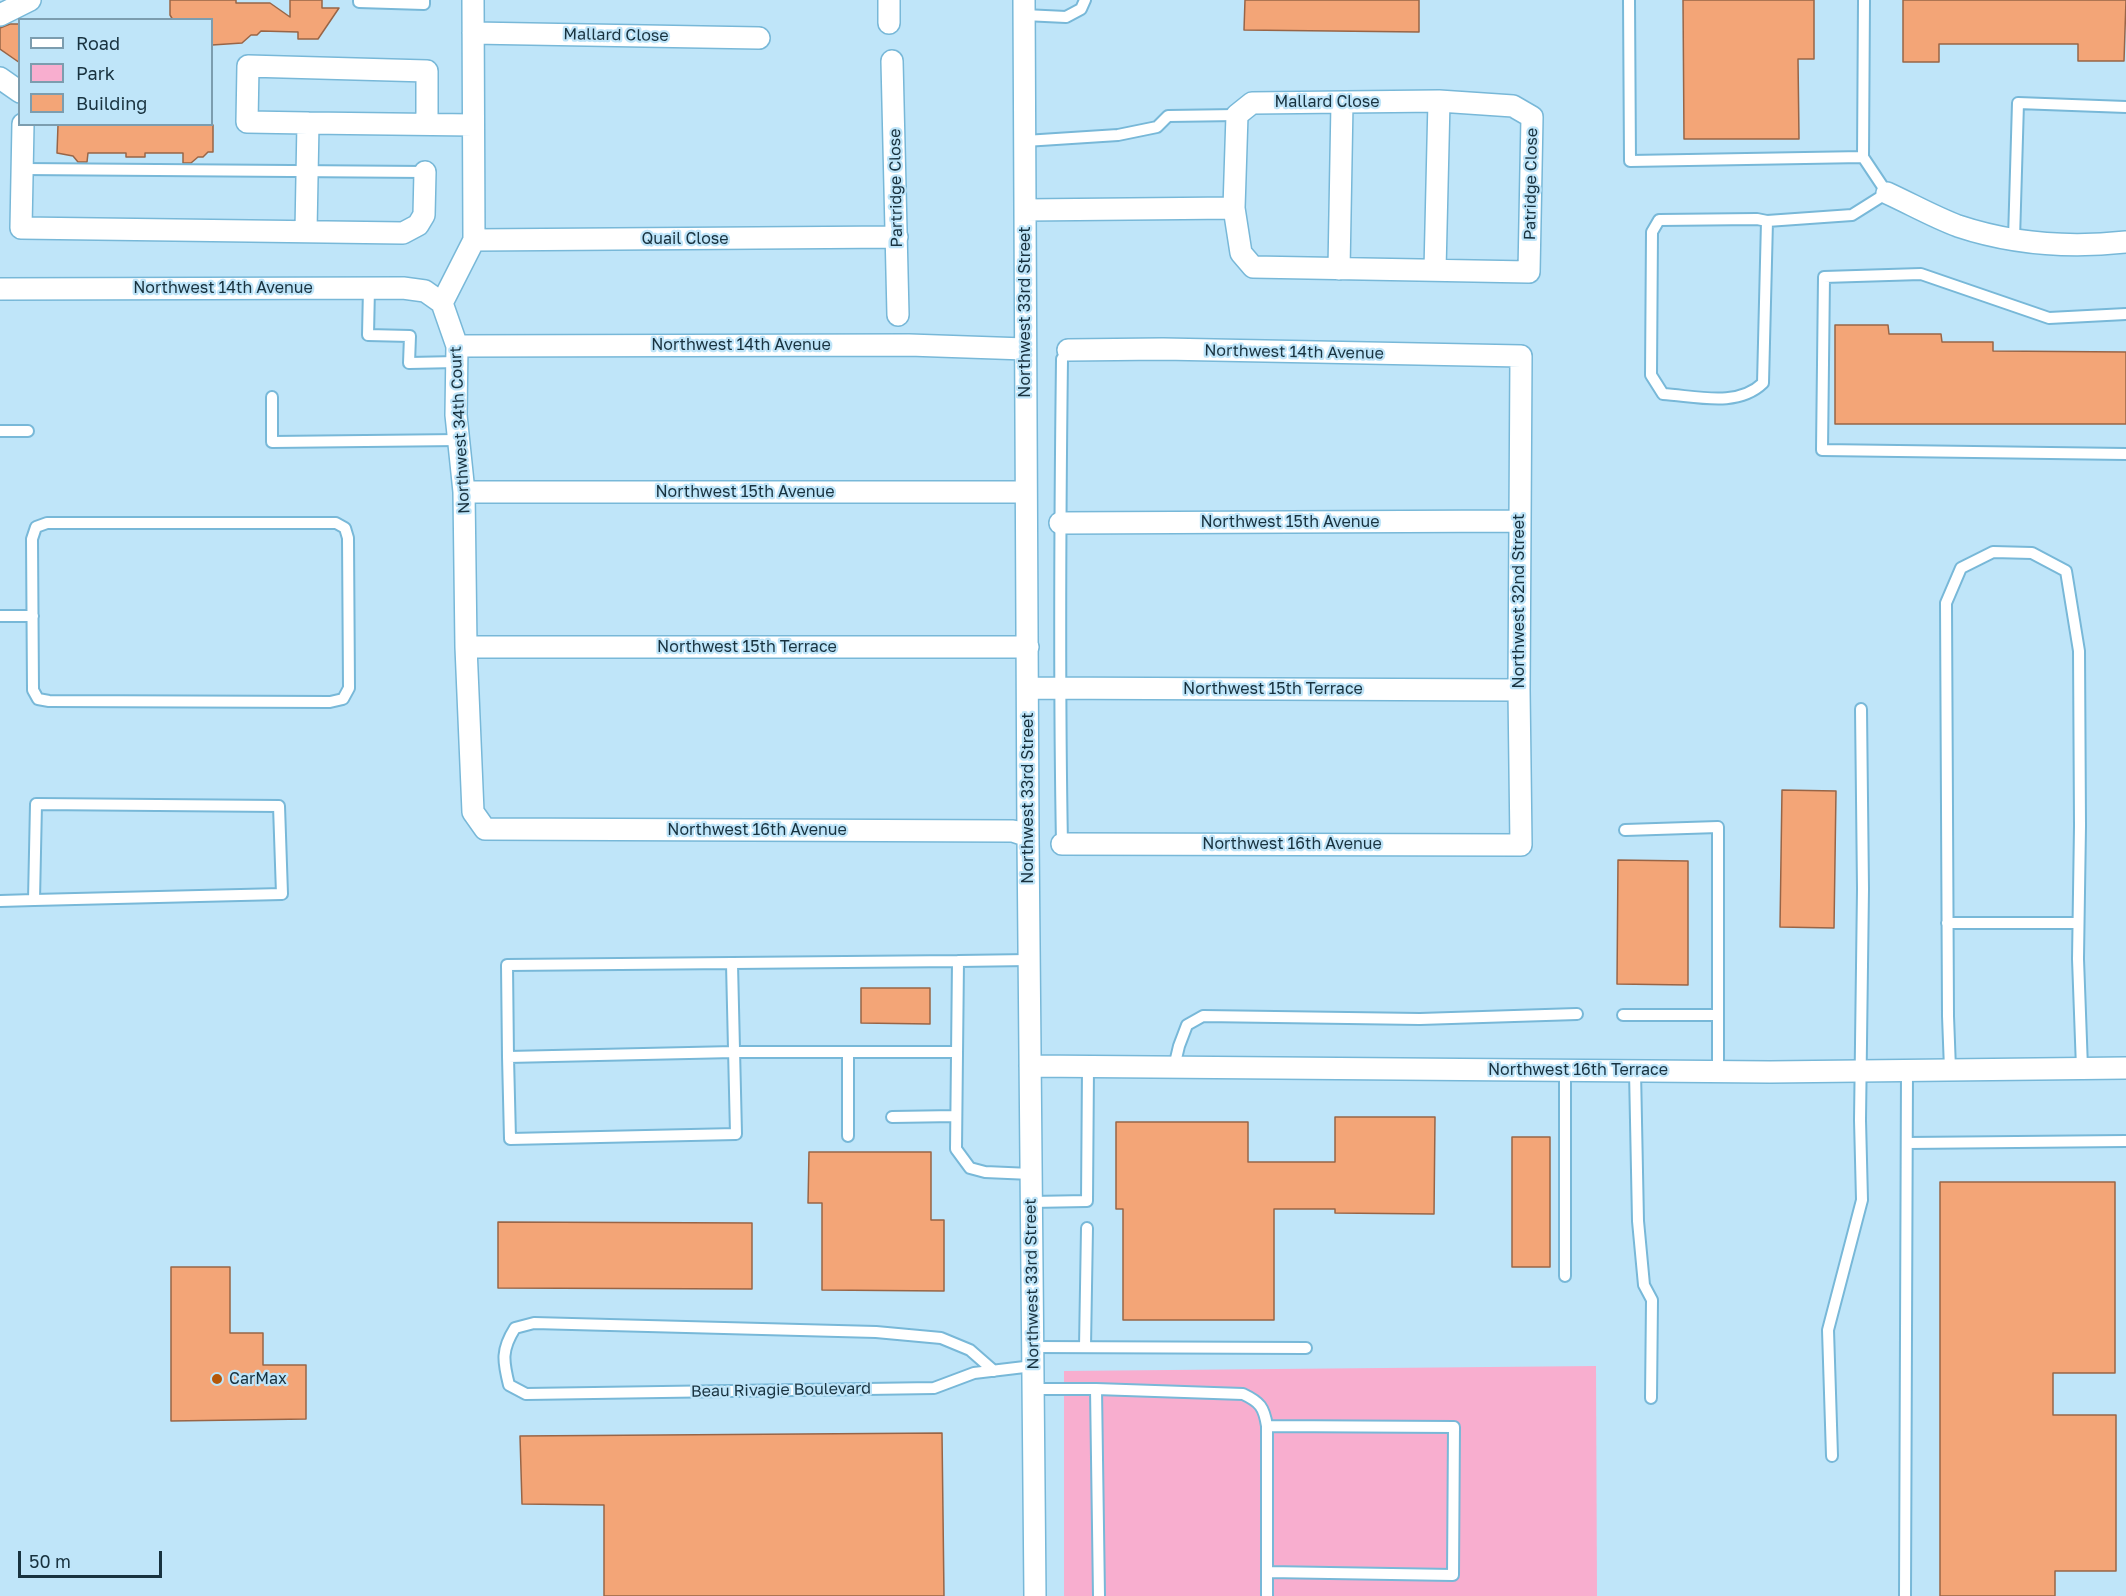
<!DOCTYPE html>
<html>
<head>
<meta charset="utf-8">
<style>
	body { margin:0 }
	#map { position:relative; width:2126px; height:1596px; overflow:hidden; background:#bfe5f9; font-family:"Golos Text",sans-serif }
	canvas { display:block }
	.legend { position:absolute; left:18px; top:18px; width:195px; height:108px; box-sizing:border-box; background:#bfe5f9; border:2px solid #7c9daf; margin:0; padding:8px 10px; list-style:none; font-size:18px; color:#18323f }
	.legend li { display:flex; align-items:center; gap:12px; height:30px }
	.legend b { width:30px; border:2px solid #7c9daf }
	.scale { position:absolute; left:18px; top:1551px; width:144px; height:27px; box-sizing:border-box; border:3px solid #18323f; border-top:0; padding-left:8px; font-size:18px; line-height:21px; white-space:nowrap; color:#18323f; -webkit-text-stroke:4px #bfe5f9; paint-order:stroke }
</style>
</head>
<body>
<div id="map">
<canvas width="2126" height="1596"></canvas>
<ul class="legend">
<li><b style="height:8px;background:#fff"></b>Road</li>
<li><b style="height:16px;background:#f8aecf"></b>Park</li>
<li><b style="height:16px;background:#f3a577"></b>Building</li>
</ul>
<div class="scale">50 m</div>
</div>
<script>
const context = document.querySelector('canvas').getContext('2d');
context.lineJoin = 'round';
function paint(path, color) { context.fillStyle = color; context.fill(path, 'evenodd'); }
function strokePath(path, color, width, dash) { context.strokeStyle = color; context.lineWidth = width; context.lineCap = dash ? 'butt' : 'round'; context.setLineDash(dash || []); context.stroke(path); }
function drawText(font, color, halo, rows, align = 'center') {
  context.font = font + ' "Golos Text",sans-serif'; context.lineWidth = 4.5; context.setLineDash([]); context.textBaseline = 'middle'; context.strokeStyle = halo; context.fillStyle = color; for (const [text, x, y, turn = 0] of rows) {
    context.save(); context.translate(x, y); context.rotate((+turn || 0) * Math.PI / 180); context.textAlign = isNaN(turn) ? turn : align; if (halo) context.strokeText(text, 0, 0); context.fillText(text, 0, 0); context.restore();
  }
}
paint(new Path2D(`
	M1596 1366 1597 1596H1064V1371Z`), '#f8aecf');
const building = new Path2D(`
	M170 0H236V3H270L290 17V0H322V8H339L318 39H298V32L261 31 257 35H251L242 43 212 45V20H173L170 15Z
	M1245 0H1419V32L1244 30Z
	M1683 0H1814V59H1798L1799 139H1684Z
	M1903 0H2126L2124 61H2078V44H1939V62H1903Z
	M10 24H20V63L0 49V28Z
	M58 125H213V152H208L203 157H198L191 163H183V153H145V157H126V153H88L87 162H78L73 156 57 153Z
	M1835 325H1888L1889 334H1941L1942 342H1993V351L2126 352V424H1835Z
	M1782 790 1836 791 1834 928 1780 927Z
	M1618 860 1688 861V985L1617 984Z
	M861 988H930V1024L861 1023Z
	M1335 1117H1435L1434 1214 1335 1213V1209H1274V1320H1123V1209H1116V1122H1248V1162H1335Z
	M1512 1137H1550V1267H1512Z
	M809 1152H931V1220H944V1291L822 1290V1203H808Z
	M1940 1182H2115V1373H2053V1415H2116V1571H2055V1596H1940Z
	M498 1222 752 1223V1289L498 1288Z
	M171 1267H230V1333H263V1365H306V1419L171 1421Z
	M942 1433 944 1596H604V1505L522 1504 520 1436Z`);
paint(building, '#f3a577');
strokePath(building, '#986547', 1.5);
const lane = new Path2D(`
	M359 0V2L424 4V0
	M1629 0 1630 161 1863 157
	M1024 15 1066 17 1081 9 1085 0
	M1025 141 1118 135 1157 127 1168 116 1237 115
	M23 169 425 172
	M1767 221 1757 219 1659 220 1652 232 1651 375 1663 394C1696 396 1737 408 1763 383L1767 221 1852 215 1887 193 1863 157 1864 0
	M2014 239 2018 103 2126 107
	M369 288 368 335 410 336 409 363 457 362
	M2126 314 2049 318 1921 274 1824 277 1822 450 2126 454
	M272 397V442L459 440
	M0 431H28
	M47 523H336L345 528 348 538 349 688 343 699 330 702 49 701 38 699 33 690 32 539 36 527Z
	M0 616H33
	M1625 830 1718 827V1071
	M1062 844C1059 682 1060 521 1062 359L1068 350
	M0 901 34 900 282 894 279 806 36 804 34 900
	M1947 923H2078
	M1029 960 958 961 956 1149 970 1168 985 1172 1031 1174
	M1623 1015H1718
	M957 1052H734L508 1057 507 965 958 961
	M508 1057 510 1139 736 1134 732 964
	M1174 1067 1179 1046 1187 1025 1203 1016 1420 1019 1577 1014
	M1950 1069 1948 1016 1946 603 1961 568 1993 552 2032 553 2066 571 2079 651 2080 826 2078 959 2082 1068
	M1565 1070V1276
	M1635 1071 1638 1221 1644 1285 1652 1300 1651 1398
	M892 1117 956 1116
	M848 1136V1052
	M1907 1143 2126 1141
	M1031 1202 1087 1201 1088 1067
	M1033 1347 1306 1348
	M1085 1347 1087 1228
	M994 1371 970 1350 941 1338 876 1332 534 1323 515 1328C501 1350 503 1361 509 1385L526 1394 934 1388 974 1373 1033 1366
	M1033 1389H1096L1099 1596
	M1096 1389 1243 1394C1260 1402 1264 1407 1267 1426V1596
	M1267 1426 1454 1427 1453 1575 1268 1572
	M1832 1456 1828 1330 1862 1200 1860 1120 1863 889 1861 709
	M1905 1596 1907 1070`);
const street = new Path2D(`
	M473 0 474 240 442 303 457 346 456 415 464 492 466 647 473 812 485 829 1013 831 1028 836
	M889 0V23
	M1024 0 1028 836 1035 1596
	M0 15 30 0
	M473 33 759 38
	M892 61 898 315
	M0 78 20 92
	M1439 101 1513 106 1532 117 1529 272 1253 267 1241 253 1234 208 1237 115 1252 103Z
	M308 123 473 125
	M23 124 21 228 403 233 418 225 424 215 425 172
	M1887 193C1911 204 1934 217 1958 226 2012 244 2070 248 2126 242
	M1025 210 1234 208
	M306 231 308 123 247 122 248 66 427 71V124
	M474 240 897 237
	M1339 269 1342 103
	M1435 270 1439 101
	M0 289 403 288 425 291 442 303
	M457 346 909 345 1025 349
	M464 492H1026
	M1060 523 1519 521
	M466 647H1028
	M1028 688 1519 690
	M1062 844 1521 845 1519 690 1521 356 1163 349 1068 350
	M1030 1066 1770 1072 2126 1068`);
strokePath(lane, '#78b8d8', 14);
strokePath(street, '#78b8d8', 24);
strokePath(lane, '#fff', 10);
strokePath(street, '#fff', 21);
for (const [x, y, r, color] of [
	[217,1379,6,"#b55709"]
]) { const dot = new Path2D(); dot.arc(x, y, r, 0, 2 * Math.PI); context.fillStyle = color; context.fill(dot); strokePath(dot, '#bfe5f9', 2); }
drawText('16px', '#18323f', '#bfe5f9', [
	["Mallard Close",616,35,1],
	["Mallard Close",1327,102],
	["Patridge Close",1531,184,-89],
	["Partridge Close",896,188,-91],
	["Quail Close",685,239],
	["Northwest 14th Avenue",223,288],
	["Northwest 33rd Street",1025,312,-90],
	["Northwest 14th Avenue",741,345],
	["Northwest 14th Avenue",1294,352,1],
	["Northwest 34th Court",460,430,-93],
	["Northwest 15th Avenue",745,492],
	["Northwest 15th Avenue",1290,522],
	["Northwest 32nd Street",1519,601,-90],
	["Northwest 15th Terrace",747,647],
	["Northwest 15th Terrace",1273,689],
	["Northwest 33rd Street",1028,798,-90],
	["Northwest 16th Avenue",757,830],
	["Northwest 16th Avenue",1292,844],
	["Northwest 16th Terrace",1578,1070],
	["Northwest 33rd Street",1032,1284,-91],
	["Beau Rivagie Boulevard",781,1390,-1]
]);
drawText('16px', '#18323f', '#bfe5f9', [
	["CarMax",229,1379]
], 'left');
</script>
</body>
</html>
